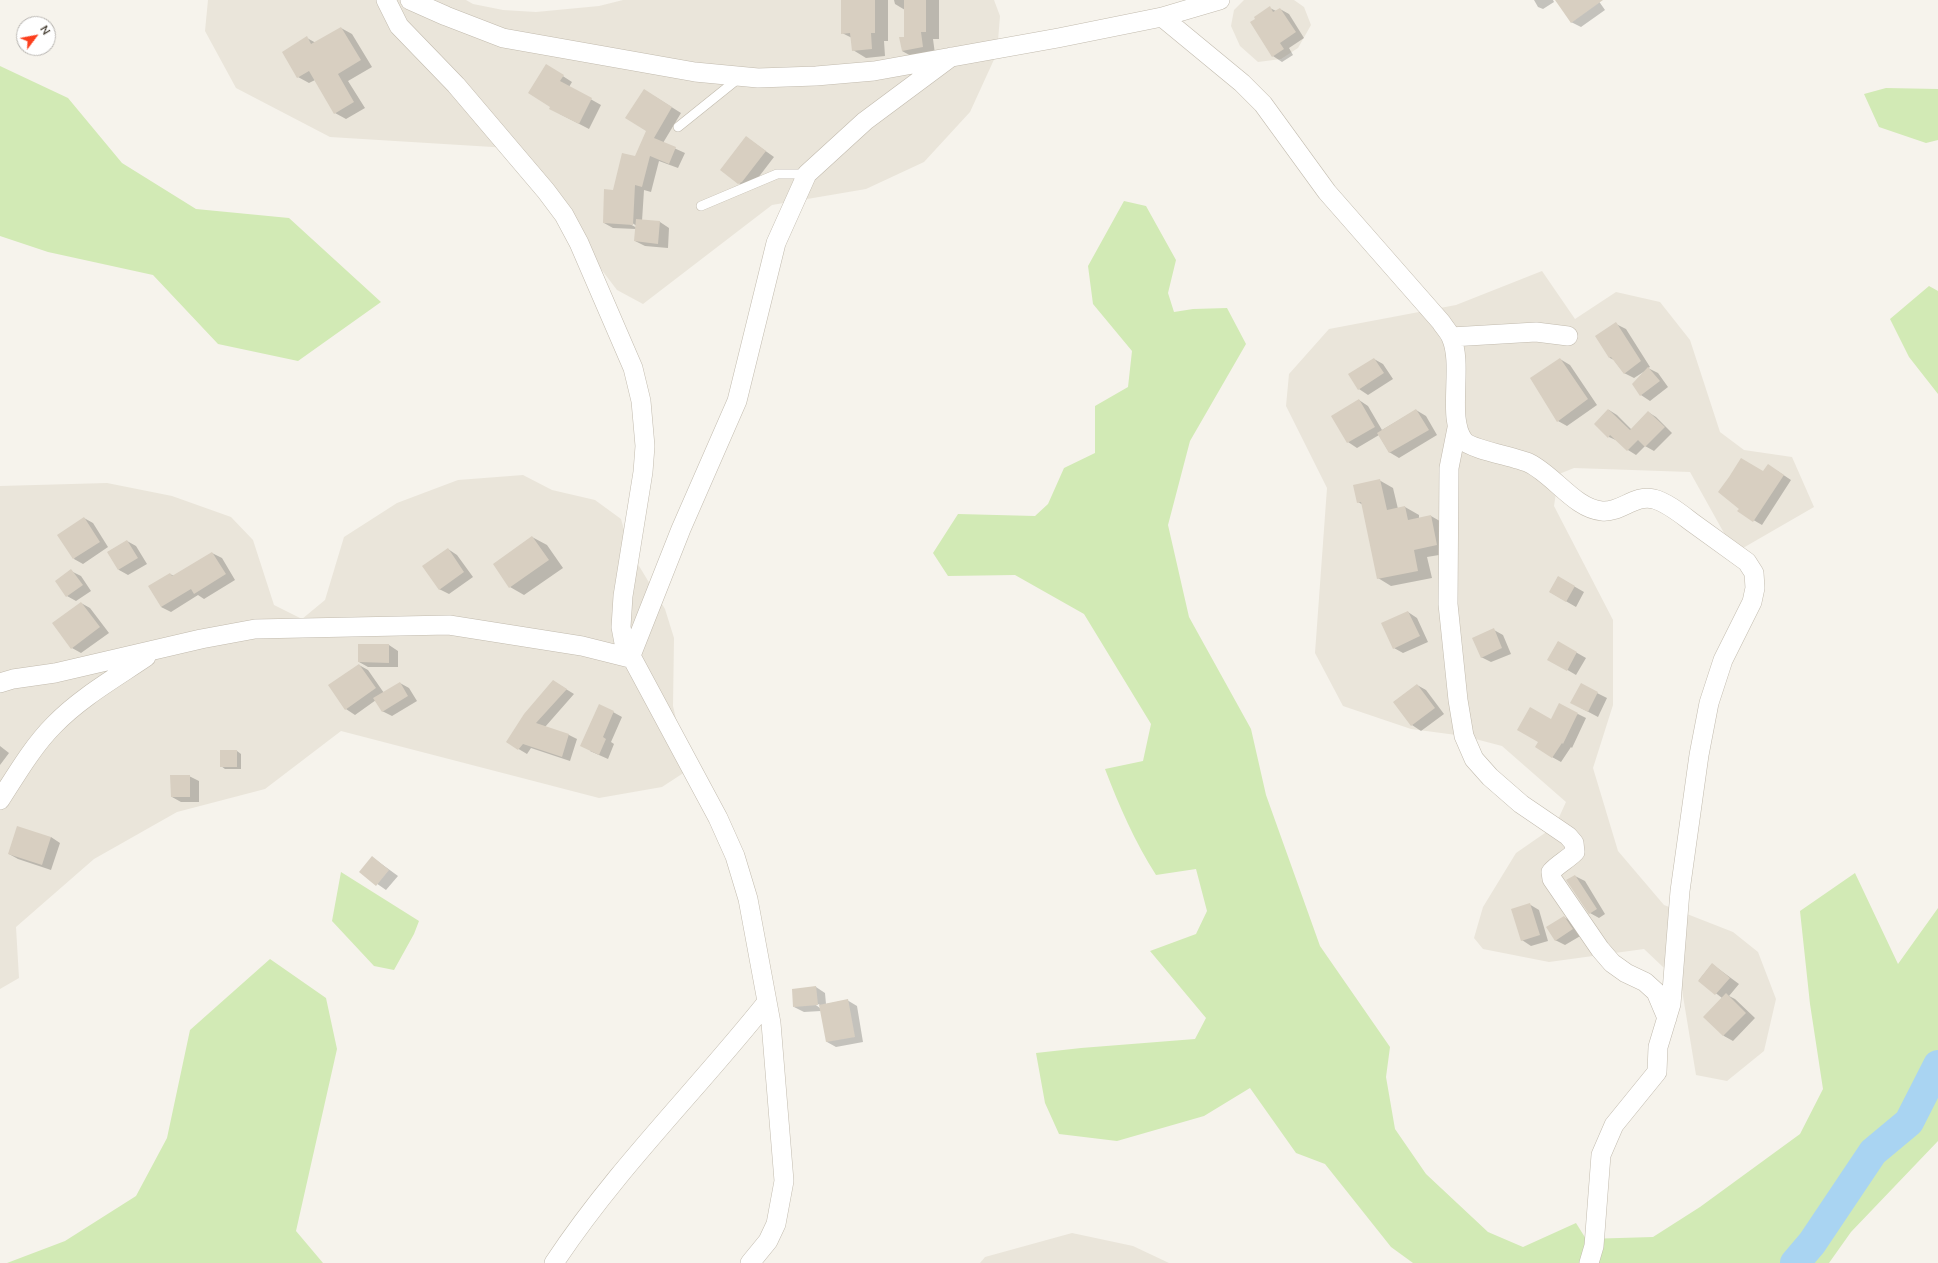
<!DOCTYPE html>
<html>
<head>
<meta charset="utf-8">
<style>
	body { margin:0 }
	#map { position:relative; width:1938px; height:1263px; overflow:hidden; background:#f6f3ec; font-family:Mulish,sans-serif }
	canvas { display:block }
	.north { position:absolute; left:16px; top:16px; width:40px; height:40px; box-sizing:border-box; background:#fff; border:1px solid #b7b4b0; border-radius:50%; rotate:58deg; font-size:11px; font-weight:700; line-height:16px; text-align:center; color:#4b4439 }
	.north::after { content:''; display:block; margin:auto; width:14px; height:18px; background:#fc3f1d; clip-path:polygon(50% 0,100% 100%,50% 72%,0 100%) }
</style>
</head>
<body>
<div id="map">
<canvas width="1938" height="1263"></canvas>
<div class="north">N</div>
</div>
<script>
const context = document.querySelector('canvas').getContext('2d');
context.lineJoin = 'round';
function paint(path, color) { context.fillStyle = color; context.fill(path, 'evenodd'); }
function strokePath(path, color, width, dash) { context.strokeStyle = color; context.lineWidth = width; context.lineCap = dash ? 'butt' : 'round'; context.setLineDash(dash || []); context.stroke(path); }
paint(new Path2D(`
	M208 0H466L473 4 503 10 536 12 599 6 623 0H994L1000 16 997 53 970 112 924 162 866 189 772 205 643 304 617 290 509 148 330 137 236 88 205 31Z
	M1244 0H1294L1304 7 1311 25 1298 48 1281 59 1258 62 1240 46 1231 26 1234 10Z
	M1542 271 1575 319 1616 292 1660 302 1690 340 1720 432 1744 450 1792 457 1814 507 1743 548 1729 542 1690 472 1574 468 1559 474 1554 506 1613 620V705L1593 768 1618 851 1664 905 1733 932 1758 952 1776 999 1764 1051 1727 1081 1696 1075 1681 984 1644 949 1549 962 1483 949 1474 938 1483 907 1516 853 1555 826 1566 802 1502 746 1464 736 1411 729 1343 706 1315 653 1327 488 1286 406 1289 374 1329 329 1456 305Z
	M523 475 552 490 595 500 621 519 630 551 665 609 674 638 673 706 688 770 662 787 599 798 341 731 265 789 177 812 94 859 16 927 19 978 0 989V486L107 483 172 496 231 517 253 540 274 605 302 619 325 600 344 537 397 503 458 480Z
	M1072 1233 1133 1246 1169 1263H980L985 1257Z`), '#eae5da');
paint(new Path2D(`
	M0 66 68 98 122 163 196 209 289 218 381 302 298 361 218 344 153 275 48 252 0 236Z
	M1886 88 1938 89V140L1926 143 1879 127 1864 94Z
	M1124 201 1146 206 1176 260 1168 293 1174 312 1193 309 1227 308 1246 344 1190 441 1168 525 1189 617 1251 729 1266 795 1320 946 1390 1047 1386 1077 1395 1129 1426 1174 1488 1232 1523 1247 1576 1223 1586 1239 1653 1237 1700 1207 1800 1134 1823 1089 1810 1004 1800 911 1855 873 1898 964 1938 908V1141L1851 1232 1829 1263H1413L1391 1247 1325 1164 1296 1153 1250 1088 1204 1116 1117 1141 1059 1134 1045 1103 1036 1053 1081 1048 1195 1039 1206 1018 1150 951 1196 934 1207 911 1196 869 1156 875C1135 842 1119 806 1105 769L1143 761 1151 724 1084 614 1015 575 948 576 933 553 958 514 1035 516 1048 504 1064 468 1095 453V406L1128 387 1132 351 1093 304 1088 266Z
	M1929 286 1938 291V394L1909 357 1890 319Z
	M341 872 419 921 414 934 394 970 374 966 332 921Z
	M270 959 326 998 337 1049 296 1231 323 1263H7L65 1241 136 1196 167 1138 190 1030Z`), '#d2eab5');
paint(new Path2D(`
	M842 0H888V41H884L885 56 866 58 853 50 852 38 842 33Z
	M894 0H939V39H933L935 54 915 58 902 51 905 38V10L895 4Z
	M1534 0H1553L1554 2 1543 9 1538 7Z
	M1558 0H1598L1605 10 1581 27 1571 22Z
	M1270 8 1276 11 1280 9 1289 14 1304 38 1289 48 1293 55 1282 62 1273 56Z
	M341 28 352 34 372 67 348 81 365 108 346 119 335 113 315 80 309 83 298 77 307 38 316 43Z
	M555 71 572 82 569 87 601 105 589 129 560 114Z
	M654 96 681 113 663 143 685 153 678 168 659 161 651 192 644 190 642 221 660 222 669 228 668 248 645 246 635 241 636 229 613 228 604 223 614 191 636 157 647 131ZM629 221 637 226V228L628 223Z
	M746 137 774 157 751 187 748 189 739 183Z
	M1616 324 1626 329 1650 367 1648 368 1658 373 1668 387 1650 401 1641 395 1633 384 1645 371 1634 378 1624 373 1614 360 1610 358 1597 336Z
	M1374 359 1383 364 1393 379 1368 395 1359 389Z
	M1560 359 1570 365 1597 405 1567 426 1558 421Z
	M1359 400 1368 406 1382 430 1416 410 1426 416 1437 435 1399 458 1389 452 1379 435 1357 448 1348 442Z
	M1609 410 1617 415 1632 430 1648 412 1656 417 1672 433 1654 451 1645 446 1636 455 1628 450 1618 441 1609 437Z
	M1776 470 1791 480 1762 525 1738 511 1764 472Z
	M1379 480 1393 488 1398 509 1405 507 1419 515V519L1431 516 1445 524 1451 553 1427 557 1432 578 1391 586 1378 578 1363 505 1358 502Z
	M84 518 93 523 108 547 83 564 74 559Z
	M532 537 547 545 563 568 524 595 510 587Z
	M127 541 136 546 147 564 128 575 119 570 108 552Z
	M448 549 457 555 473 577 449 594 439 589Z
	M212 553 222 558 235 580 204 599 198 595 171 612 161 607 170 574 174 576Z
	M71 571 81 576 91 591 76 601 67 596Z
	M1558 577 1584 592 1576 607 1550 592Z
	M81 603 90 608 109 633 81 653 72 648Z
	M1408 612 1417 618 1428 642 1403 653 1394 648Z
	M1494 630 1503 635 1511 654 1491 662 1481 657Z
	M1558 642 1586 658 1576 675 1549 659Z
	M359 645H389L398 651V667H368L359 662Z
	M359 665 368 670 384 693 400 683 409 688 417 701 392 716 382 711 376 700 355 715 346 709Z
	M553 681 574 694 545 727 569 735 577 739 570 761 531 748 527 754 507 742Z
	M1417 685 1426 690 1444 714 1421 731 1412 725 1394 702Z
	M1581 685 1607 698 1598 717 1581 708Z
	M613 712 622 717 611 742 614 744 608 759 590 751Z
	M1578 714 1586 718 1572 748 1571 747 1561 762 1552 757 1540 742 1552 721Z
	M0 746 9 753 0 765Z
	M237 751 241 754V769H225L221 766Z
	M189 776 199 781V802H181L172 797Z
	M51 837 60 843 51 870 18 859 9 854Z
	M372 857 398 876 386 890 360 872Z
	M1575 876 1585 881 1605 914 1599 918 1590 913Z
	M1529 904 1539 910 1548 941 1531 946 1522 940Z
	M1564 917 1574 923 1582 935 1565 945 1555 940Z
	M1712 964 1739 984 1729 996 1735 999 1755 1018 1733 1041 1724 1036 1705 1017 1722 998 1699 980Z
	M816 987 825 993 826 1004 847 1000 857 1006 863 1042 836 1047 827 1042 821 1011 804 1012 794 1007ZM814 1002 820 1005V1008L813 1003Z`), '#0003');
strokePath(new Path2D(`
	M1795 1263 1812 1243 1873 1152 1909 1122 1938 1065`), '#a9d4f2', 30);
paint(new Path2D(`
	M841 0H875V33H871L872 49 852 51 850 33 841 34Z
	M904 0H926V32H921L923 47 902 51 899 37H904Z
	M1555 0H1603L1571 23Z
	M1270 6 1273 12 1280 8 1296 32 1280 43 1284 49 1272 57 1250 22 1255 19 1254 17Z
	M341 27 361 60 338 74 354 102 334 114 309 71 297 78 282 52 307 36 311 44Z
	M546 64 564 75 560 81 592 98 579 124 549 109 550 107 528 93Z
	M644 89 672 107 654 138 676 147 669 164 650 156 642 187 635 185 633 225 603 223 604 189 613 190 622 153 635 156 646 131 625 118Z
	M746 136 766 151 742 182 738 184 720 170Z
	M636 219 660 221 658 244 634 241Z
	M1616 322 1641 361 1624 374 1611 357 1609 358 1595 336Z
	M1374 358 1384 373 1358 390 1348 374Z
	M1560 358 1588 399 1557 422 1530 378Z
	M1648 367 1660 381 1640 396 1632 384Z
	M1359 399 1375 427 1347 443 1331 416Z
	M1416 409 1429 430 1389 453 1377 433Z
	M1608 409 1630 430 1648 411 1665 427 1645 447 1638 440 1627 451 1610 435 1608 438 1594 424Z
	M1741 458 1763 471 1768 464 1784 475 1753 522 1737 511 1739 509 1718 492 1729 477Z
	M1380 479 1387 510 1405 506 1408 520 1431 515 1437 545 1414 550 1418 571 1377 579 1361 502 1357 503 1353 485Z
	M84 517 100 542 73 559 57 535Z
	M532 536 549 560 509 588 493 564Z
	M127 540 138 558 118 570 107 552Z
	M448 548 464 572 439 590 422 566Z
	M212 552 226 574 194 594 191 589 161 607 148 586 170 573 172 576Z
	M71 569 83 585 66 597 55 581Z
	M1558 576 1575 586 1566 602 1549 592Z
	M81 602 100 627 71 649 52 623Z
	M1408 611 1420 636 1393 649 1381 623Z
	M1494 628 1502 648 1481 658 1472 638Z
	M1558 641 1577 652 1567 671 1547 660Z
	M358 644H389V663L358 662Z
	M359 664 376 688 345 710 328 685Z
	M553 680 567 689 536 723 569 734 562 757 523 744 518 750 506 742 524 714Z
	M400 682 408 696 382 712 373 698Z
	M1581 683 1598 692 1588 712 1570 703Z
	M1417 684 1435 708 1411 726 1393 702Z
	M1559 703 1578 713 1563 744 1562 743 1552 758 1535 747 1538 742 1517 730 1530 707 1551 719Z
	M599 704 614 711 603 737 606 739 599 755 580 746Z
	M220 750H237V767H220Z
	M170 775H190V797H171Z
	M17 826 51 837 42 865 8 854Z
	M372 856 389 870 376 886 359 872Z
	M1575 875 1597 909 1589 914 1566 880Z
	M1530 903 1540 935 1521 941 1511 909Z
	M1564 916 1573 929 1555 941 1546 927Z
	M1712 963 1730 978 1715 995 1698 981Z
	M816 986 818 1005 793 1007 792 989Z
	M1726 993 1746 1013 1723 1036 1703 1017Z
	M848 999 855 1037 826 1042 819 1005Z`), '#d8cfc1');
const service = new Path2D(`
	M678 127 739 78
	M701 206 777 174H807`);
const minor = new Path2D(`
	M386 0 399 26 456 85 546 191 564 215 579 243 633 368 641 401 645 446 643 472 623 596 621 627 624 643 718 818 735 856 748 899 771 1023 784 1181 776 1224 768 1241 750 1263
	M410 0 446 16 503 38 695 72 758 78 816 76 874 71 1058 38 1162 17 1220 0
	M1162 17 1242 83 1263 104 1327 192 1441 322C1444 327 1449 332 1451 337 1464 365 1446 419 1464 441 1471 449 1515 457 1529 463 1554 475 1575 509 1602 511 1621 513 1634 494 1654 499 1668 503 1681 514 1693 523 1711 536 1729 549 1747 562L1754 573 1755 588 1752 602 1723 660 1709 703 1699 755 1680 891 1671 1004 1658 1047 1657 1072 1614 1125 1601 1155 1594 1246 1589 1263
	M1451 337 1536 332 1568 336
	M1457 428 1449 468 1448 604 1458 700 1464 736 1474 759 1490 777 1521 804 1568 836 1574 843 1575 852C1567 860 1558 864 1551 872L1552 879 1600 949 1612 963 1626 973 1645 982 1656 992 1667 1018
	M0 683 13 679 55 673 201 639 255 629 449 625 582 646 630 658 681 529 737 401 776 243 807 174 865 121 951 57
	M0 800C16 775 33 746 54 725 80 698 115 678 146 657
	M554 1263C616 1169 697 1090 767 1002`);
strokePath(service, '#c2bbae', 10);
strokePath(minor, '#c2bbae', 20);
strokePath(service, '#fff', 9);
strokePath(minor, '#fff', 19);
</script>
</body>
</html>
